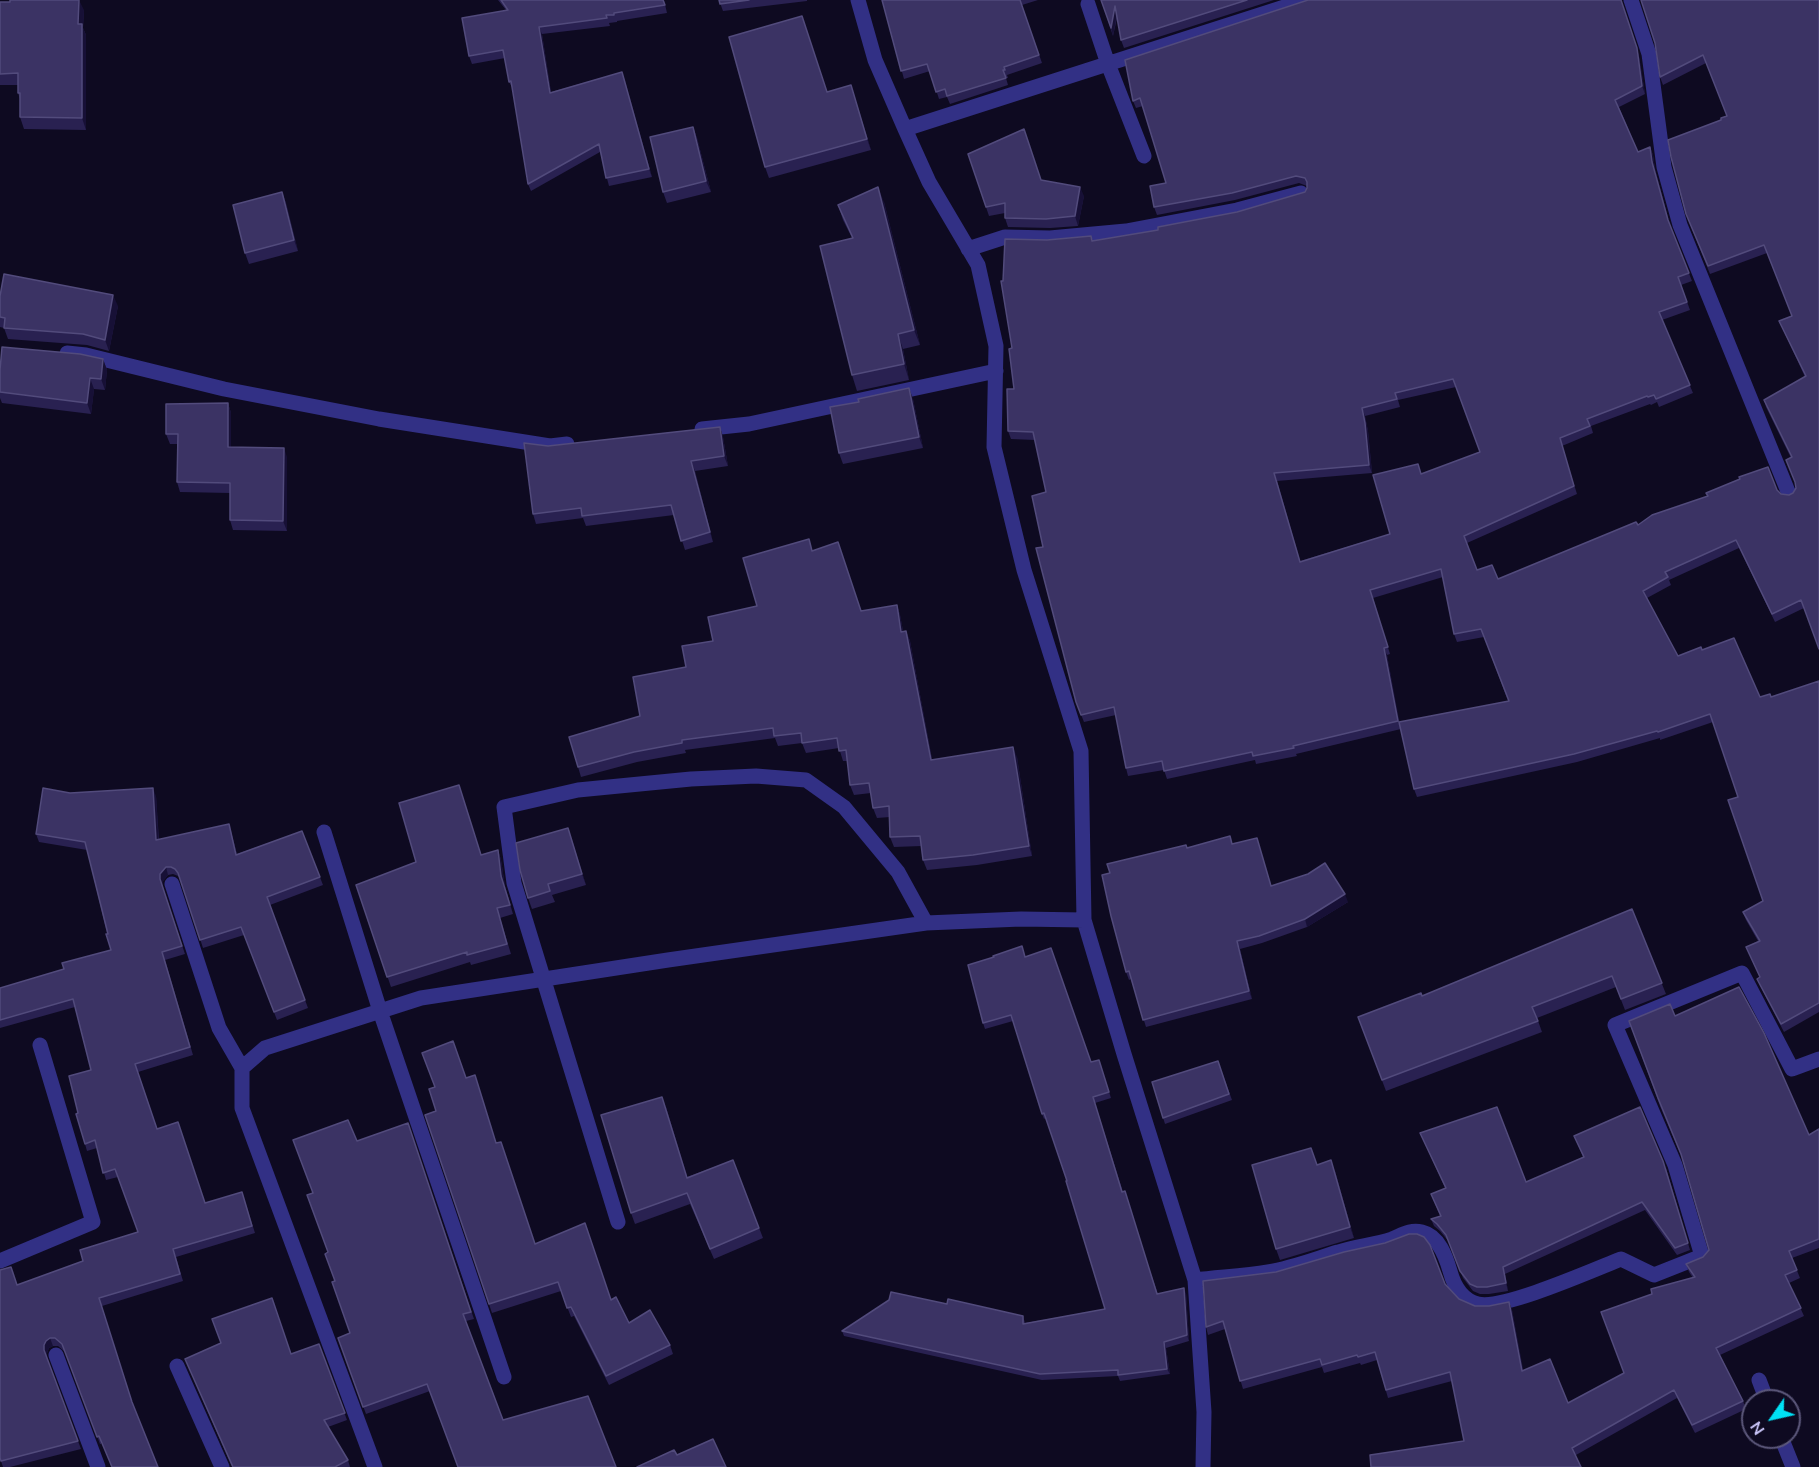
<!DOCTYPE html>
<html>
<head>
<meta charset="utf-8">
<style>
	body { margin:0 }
	#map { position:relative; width:1819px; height:1467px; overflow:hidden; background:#0e0a21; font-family:"Nunito Sans",sans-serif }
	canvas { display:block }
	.north { position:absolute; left:1741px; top:1389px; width:60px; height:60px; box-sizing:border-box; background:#0e0a21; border:2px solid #5b577a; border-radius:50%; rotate:236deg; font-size:16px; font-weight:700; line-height:24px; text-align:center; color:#cfcaff }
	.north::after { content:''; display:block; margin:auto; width:21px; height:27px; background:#00e1f5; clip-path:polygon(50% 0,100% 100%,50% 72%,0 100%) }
</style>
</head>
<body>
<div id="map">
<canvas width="1819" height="1467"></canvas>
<div class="north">N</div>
</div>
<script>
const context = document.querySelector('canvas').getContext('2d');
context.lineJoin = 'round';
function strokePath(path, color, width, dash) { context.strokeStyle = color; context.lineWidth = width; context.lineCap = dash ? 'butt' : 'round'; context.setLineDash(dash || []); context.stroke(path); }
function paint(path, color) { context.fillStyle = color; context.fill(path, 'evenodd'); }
strokePath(new Path2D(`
	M858 0 875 60 905 129 929 182 978 265 996 346 994 447 1024 570 1081 751 1084 920 1124 1054 1195 1280 1204 1412 1203 1467
	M1631 0 1649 54 1664 167 1680 225 1789 494
	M1088 4 1108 64 1144 156
	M905 129 1306 0
	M968 249 1005 237 1050 238 1126 231 1237 210 1301 193
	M67 353 86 355 224 389 379 419 550 446 567 444
	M702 429 749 424 996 371
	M324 832 380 1011 504 1377
	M172 884 219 1028 242 1068
	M618 1222 514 883 504 807 578 790 691 779 756 776 806 780 844 807 898 872 926 923 1021 919 1084 920
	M0 1261 93 1222 40 1045
	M1195 1280C1219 1277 1244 1276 1268 1272 1292 1268 1315 1259 1338 1252 1356 1246 1374 1245 1392 1239 1402 1235 1410 1229 1422 1232 1439 1236 1446 1257 1450 1271 1454 1286 1462 1300 1478 1304 1503 1310 1593 1270 1621 1259L1654 1275 1702 1256 1675 1165 1615 1025 1742 973 1792 1069 1819 1059
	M56 1355 98 1467
	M177 1366 222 1467
	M1759 1380 1767 1401
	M1781 1437 1793 1467
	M375 1467 242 1108V1068L265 1048 421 998 668 960 926 923`), '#323085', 15);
paint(new Path2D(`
	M498 0H664L667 13 617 21V22L609 23 610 26 542 34 551 92 622 72 652 177 609 186 600 152 531 191 528 184 513 89 509 82 505 58 472 64 469 56 506 10Z
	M719 0H807V1L723 11Z
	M882 0H1038L1022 5 1042 63 1007 75 1008 78H1006L1008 85 950 104 947 97 939 99 930 71 904 79Z
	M1101 0H1274L1124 48 1121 40 1117 18 1113 36Z
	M1819 0 1804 608 1775 622 1739 548 1669 580 1671 585 1647 598 1678 656 1702 650 1760 697H1771L1819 681V1012L1784 1032 1760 986 1757 979 1760 977 1746 947 1758 941 1746 920 1743 912 1763 901 1738 797 1713 722 1660 740V738L1577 762 1417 797 1414 789 1401 729 1296 754 1297 756 1256 764 1255 760 1167 779 1164 770 1128 776 1126 768 1116 715 1084 722 1076 702 1043 547 1046 492 1035 440 1011 439 1008 431 1014 389 1012 348 1003 281 1047 240 1091 236 1093 241 1158 230 1237 212 1305 192 1307 188V186L1299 183 1235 200 1157 215 1154 207 1166 183 1143 106 1136 108 1133 101 1306 1 1622 3 1639 56 1645 94 1619 107 1638 152 1650 147 1653 155 1655 169 1670 225 1692 281 1681 285 1690 310 1662 320 1693 393 1659 407 1657 402 1651 405 1650 404 1591 426 1593 433 1562 446 1577 494 1467 543 1477 570 1498 579 1638 525 1777 490 1781 494 1789 495 1793 493 1796 488 1791 458 1766 407 1764 400 1805 377 1779 321 1792 316 1767 253 1710 274 1686 214 1721 120 1727 116 1706 63 1663 85 1660 77 1655 43ZM1456 387 1480 452 1421 474 1390 534 1300 561 1277 481 1372 473 1368 431 1365 416 1400 407 1398 400ZM1443 577 1454 634 1457 642 1484 637 1508 701 1399 722 1387 655 1390 654 1373 598Z
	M0 2 84 10 83 28 86 35V130L24 129 20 117V99L18 93V85H0Z
	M851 85 871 150 769 178 765 167 828 92Z
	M693 127 697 138 711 192 667 203 663 192Z
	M968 154 1041 180 1084 196 1078 226 1050 228 1008 227 1005 218V213L989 216Z
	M282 192 286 203 298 251 249 264 245 253Z
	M884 202 920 345 903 349 909 380 857 391 852 375V238L843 220 838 205Z
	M0 296 118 306 109 351 87 345 8 339 4 328 0 327Z
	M103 359 107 370 105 390 94 389 91 414 2 403 0 398V370Z
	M913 399 923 448 843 464 839 453Z
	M228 403 231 413V447L287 457V531L233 530 230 520V493L180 492 177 482V444H170L166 434Z
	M720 427 723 437 728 466 695 471 713 542 685 550 674 515 586 526 583 518 536 524 533 514 548 446Z
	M813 550 862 611 897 605 900 615 903 631H906L910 641 932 759 1017 757 1032 856 977 865 927 870 923 860 922 846 894 847 890 837V817L877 818 873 808 871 793 854 795 850 785 847 761H843L839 748 806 753 802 743 778 746 775 738 685 750 686 753 637 762 581 777 578 767 640 716 686 667 713 641 757 606Z
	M70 793 156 796 159 840 229 824 237 854 302 831 323 885 270 905 308 1008 277 1020 244 935 203 948 181 880 178 876 173 874 168 875 163 881V887L185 954 165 960 193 1055 138 1072 157 1128 205 1203 242 1192 255 1233 176 1257 183 1281 102 1306 101 1444H100L65 1352 58 1346H53L49 1348 47 1353V1358L81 1449 10 1467H3L0 1458 17 1285 83 1261 138 1232 118 1177 106 1180 97 1148 87 1151 85 1144 78 1113 91 1070 75 1007 0 1028V988L64 969 111 950 87 850 39 842 36 834Z
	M568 828 586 885 552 895 555 902 532 909 528 898Z
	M1257 838 1271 886 1348 902 1307 927 1262 943 1240 949 1252 999 1146 1027 1131 979 1129 980 1126 972 1187 847 1233 844Z
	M498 850 501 860 505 886 513 914 500 918 511 954 471 965 470 962 391 987 356 885 482 855Z
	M1632 909 1666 994 1625 1010 1616 987 1537 1018 1542 1032 1386 1091 1358 1017 1422 996Z
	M1026 957 1091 1062 1099 1060 1111 1098 1095 1103 1123 1192 1158 1294 1186 1293 1189 1341 1166 1348 1170 1374 1120 1381 1118 1376 1042 1380 844 1336 842 1331 947 1304 1023 1316 1025 1323 1105 1309 1067 1181 1046 1118 1044 1119 1042 1114 1013 1021 985 1029 983 1023Z
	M1675 1016 1809 1135 1819 1129V1248L1792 1258 1800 1278 1789 1283 1804 1316 1720 1355 1743 1401 1746 1409 1695 1433 1677 1398 1576 1455 1464 1441 1452 1381 1388 1398 1377 1360 1361 1365 1360 1363 1324 1373 1322 1367 1243 1389 1225 1329 1208 1335 1206 1327 1203 1281 1445 1284 1459 1299 1475 1306H1489L1509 1302 1512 1310 1523 1370 1568 1403 1624 1373 1652 1294 1693 1278 1689 1272 1686 1264 1703 1257 1709 1250 1682 1158 1660 1106 1629 1021Z
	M1218 1061 1232 1100 1165 1124 1152 1082Z
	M466 1078 478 1084 496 1143 535 1244 612 1300 629 1323 670 1345 673 1354 609 1385 574 1316 571 1317 561 1291 492 1313 425 1115 436 1111 435 1087Z
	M666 1107 687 1177 733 1160 763 1238 714 1259 690 1204 635 1224 631 1213Z
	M408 1123 474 1319 466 1321 503 1420 616 1467 430 1391 366 1414 338 1338 350 1333 335 1281 328 1253 357 1141Z
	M1420 1133 1526 1182 1583 1157 1574 1136 1666 1168 1690 1250 1677 1255 1645 1210 1505 1274 1508 1291 1489 1294H1480L1473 1291 1463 1278 1449 1242 1440 1231 1434 1226 1431 1219 1440 1216 1431 1194 1445 1188Z
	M1335 1171 1354 1238 1280 1260 1276 1249Z
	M319 1344 347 1420 328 1427 348 1460 350 1467H232L185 1359 291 1354Z`), '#292151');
paint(new Path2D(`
	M79 0 84 10 83 28 86 35V130L82 118 78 24Z
	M1621 0H1622V3L1639 56 1645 94 1642 86Z
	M1115 6 1117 14 1113 36 1111 28Z
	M539 27 542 34 552 100 550 93Z
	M622 72 625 80 652 177 649 169Z
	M851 85 855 97 871 150 867 139Z
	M693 127 697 138 711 192 706 181Z
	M1650 147 1653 155 1655 169 1671 228 1652 162Z
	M878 187 884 202 920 345 914 330Z
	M1080 187 1084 196 1078 226 1075 216Z
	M282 192 286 203 298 251 294 240Z
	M113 295 118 306 109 351 105 340Z
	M898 334 903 349 909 380 904 364Z
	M103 359 107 370 105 390 101 379Z
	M90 378 94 389 91 414 87 403Z
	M909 388 913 399 923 448 919 437Z
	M228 403 231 413V457L228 447Z
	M1362 408 1365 416 1368 431 1372 473 1369 465Z
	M720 427 723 437 728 466 724 456Z
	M284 448 287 457V531L283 521Z
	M691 461 695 471 713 542 710 532Z
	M1274 473 1277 481 1303 570 1300 562Z
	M897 605 900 615 905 642 901 632Z
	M906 631 910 641 934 770 931 760Z
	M1384 648 1387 655 1401 729 1398 721Z
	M1013 747 1017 757 1032 856 1029 846Z
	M153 788 156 796 159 848 156 840Z
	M229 824 231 832 239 862 236 855Z
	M568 828 572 839 586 885 582 874Z
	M498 850 501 860 505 886 513 914 501 876Z
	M166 867 168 875 163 881V887L185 954 160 879V874Z
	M1345 894 1348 902 1307 927 1305 919Z
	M1237 941 1240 949 1252 999 1249 991Z
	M662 1097 666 1107 691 1188 687 1178Z
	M1331 1160 1335 1171 1354 1238 1350 1227Z
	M1503 1267 1505 1274 1508 1291 1506 1283Z
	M1184 1288 1186 1293 1189 1341 1187 1335Z
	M1509 1302 1512 1310 1525 1379 1522 1371Z
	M50 1338 53 1346 49 1348 47 1353V1358L44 1350V1345L46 1341Z
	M1164 1342 1166 1348 1170 1374 1167 1369Z`), '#171036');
const building = new Path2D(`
	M10 0H79L78 24H82V118L20 117V93H18V73L0 74V2H10Z
	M501 0H663L665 5 614 13V15H606L607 18 539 27 550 93 622 72 649 169 606 178 599 144 528 184 511 81 509 82 503 50 469 56 462 18 508 10Z
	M719 0H749L720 4Z
	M882 0H1020L1039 55 1004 67 1005 70H1003L1006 78 947 96 945 89 936 92 927 64 901 71Z
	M1101 0H1247L1121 40 1115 6 1111 28Z
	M1308 0H1621L1637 48 1642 86 1615 100 1638 152 1650 147 1652 162 1668 220 1689 273 1678 277 1687 302 1659 312 1690 385 1656 399 1654 395 1648 397 1647 396 1587 419 1590 426 1560 438 1574 486 1464 536 1477 570 1492 565 1498 579 1636 522 1638 525 1652 515 1708 496 1706 493 1740 479 1739 477 1768 467 1777 490 1781 494 1789 495 1793 493 1796 488 1795 482 1786 460 1792 457 1764 400 1806 376 1779 321 1792 316 1764 245 1708 266 1686 214 1671 157 1668 140 1721 120V118L1727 116 1703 55 1660 77 1655 43 1641 0H1819V649L1801 600 1772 614 1736 540 1665 572 1668 577 1643 591 1678 656 1701 647 1702 650 1734 638 1760 697 1770 694 1771 697 1819 681V1003L1781 1024 1757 979 1760 977 1746 947 1760 941 1743 912 1763 901 1728 800 1738 797 1710 714 1658 732 1657 731 1574 754 1414 789 1399 722 1509 701 1481 629 1454 634 1441 569 1370 590 1388 647 1384 648 1398 721 1293 746 1294 748 1253 756 1252 752 1164 771 1162 761 1126 768 1114 707 1081 715 1076 702 1036 548 1043 547 1032 496 1046 492 1033 432 1008 431 1007 389H1014L1009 349 1012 348 1001 281H1003L1005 239 1047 240 1091 236 1092 241 1158 230V227L1237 212 1305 192 1307 188V182L1305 178 1296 176 1232 193 1154 207 1150 186 1166 183 1140 98 1133 101 1125 60ZM1453 379 1480 452 1421 474 1418 464 1373 475 1390 534 1300 562 1274 473 1369 465 1365 423 1362 408 1397 399 1395 393Z
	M802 16 827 92 851 85 867 139 765 167 729 37Z
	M693 127 706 181 663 192 650 137Z
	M1024 129 1041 180 1080 187 1075 216 1046 219 1005 218V203L986 207 968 154Z
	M878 187 914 330 898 334 904 364 852 375 820 246 853 238 838 205Z
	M282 192 294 240 245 253 233 205Z
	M4 274 113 295 105 340 83 334 4 328 5 318 0 317V296Z
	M2 347 80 354 103 359 101 379 90 378 87 403 0 392V370Z
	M909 388 919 437 839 453 830 407 859 402 858 399Z
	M228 403V447L284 448 283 521 230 520V483L177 482 178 434H166V404Z
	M720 427 724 456 691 461 710 532 681 541 671 505 582 516 581 508 533 514 524 443 548 446Z
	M809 539 812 551 838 542 861 611 897 605 901 632 906 631 931 760 1013 747 1029 846 973 855 923 860 920 836 890 837 889 806 873 808 869 783 850 785 846 750 839 751 837 738 802 743 801 733 774 736 773 728 682 740V743L634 752 578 767 569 737 640 716 633 677 686 667 682 646 713 641 708 617 757 606 743 558Z
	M459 785 481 855 498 850 501 876 510 905 497 908 507 944 467 955V952L387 977 356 885 416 862 399 803Z
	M43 788 70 793 153 788 156 840 229 824 236 855 302 831 320 877 267 897 305 1000 274 1012 241 927 200 940 178 873 175 869 171 867H166L160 874V879L182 946 162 952 190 1047 135 1064 157 1129 178 1122 205 1203 242 1192 252 1226 173 1249 180 1274 99 1298 132 1402 158 1467H112L99 1436 97 1437 62 1344 55 1338H50L46 1341 44 1345V1350L78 1441 1 1461 0 1458V1270L11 1267 17 1285 83 1261 80 1250 138 1232 115 1169 103 1173 95 1140 85 1144 76 1114 78 1113 69 1076 91 1070 73 999 0 1020V988L64 969 62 963 111 950 106 934H108L85 842 36 834Z
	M568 828 582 874 548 884 550 891 528 898 520 870 516 843Z
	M1230 836 1232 844 1257 838 1271 886 1308 874 1325 863 1345 894 1305 919 1259 936 1237 941 1249 991 1143 1020 1129 971 1126 972 1111 916 1102 875 1110 873 1107 864 1186 845 1187 848Z
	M1632 909 1662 983 1621 999 1612 976 1532 1007 1538 1021 1382 1080 1358 1017 1421 993 1422 996Z
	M1022 946 1025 957 1051 948 1091 1062 1099 1060 1109 1092 1093 1097 1122 1192 1125 1191 1157 1294 1184 1288 1187 1335 1164 1342 1167 1369 1118 1375V1370L1040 1374 842 1331 889 1300 891 1292 947 1304 948 1299 1023 1316V1324L1105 1309 1066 1181H1067L1044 1113 1042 1114 1011 1015 983 1023 968 965 994 957 993 956Z
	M1739 987 1764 1033 1809 1135 1819 1129V1239L1789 1251 1797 1270 1785 1275 1801 1308 1716 1348 1743 1401 1692 1425 1674 1390 1572 1448 1581 1467H1371L1370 1455 1464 1441 1450 1372 1386 1390 1375 1352 1358 1357 1357 1355 1322 1365 1320 1359 1240 1381 1223 1321 1206 1327 1203 1281 1276 1272 1344 1252 1385 1243 1409 1234H1417L1424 1237 1430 1245 1445 1284 1459 1299 1475 1306H1489L1509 1302 1522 1371 1550 1359 1568 1403 1624 1373 1601 1312 1652 1294 1651 1289 1695 1277 1686 1264 1703 1257 1709 1250 1681 1154 1658 1098 1629 1021 1670 1004 1675 1016Z
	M453 1041 466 1078 475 1075 496 1143 501 1142 535 1244 585 1223 611 1300 616 1297 629 1323 650 1310 670 1345 606 1376 571 1307 567 1308 558 1282 489 1304 425 1115 436 1111 429 1089 435 1087 422 1053Z
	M1218 1061 1229 1094 1163 1118 1152 1082Z
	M662 1097 687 1178 733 1160 759 1228 710 1249 687 1193 631 1213 601 1115Z
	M1497 1107 1526 1182 1584 1157 1574 1136 1640 1107 1663 1161 1688 1243 1675 1248 1642 1202 1503 1267 1506 1283 1487 1287H1477L1470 1284 1460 1271 1446 1235 1437 1224 1431 1219 1441 1216 1431 1194 1446 1188 1420 1133Z
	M348 1120 357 1141 408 1123 471 1312 463 1314 503 1420 588 1396 616 1467H458L427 1384 363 1407 338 1338 350 1333 332 1282 335 1281 325 1254 328 1252 307 1195 313 1193 293 1140Z
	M1311 1148 1317 1165 1331 1160 1350 1227 1276 1249 1252 1165Z
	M272 1298 291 1354 319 1344 345 1413 324 1420 348 1460 335 1467H233L185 1359 221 1343 212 1319Z
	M713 1439 726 1467H637L674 1450 677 1455Z`);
paint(building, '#3b3364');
strokePath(building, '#524b7c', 1.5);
</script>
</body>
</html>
